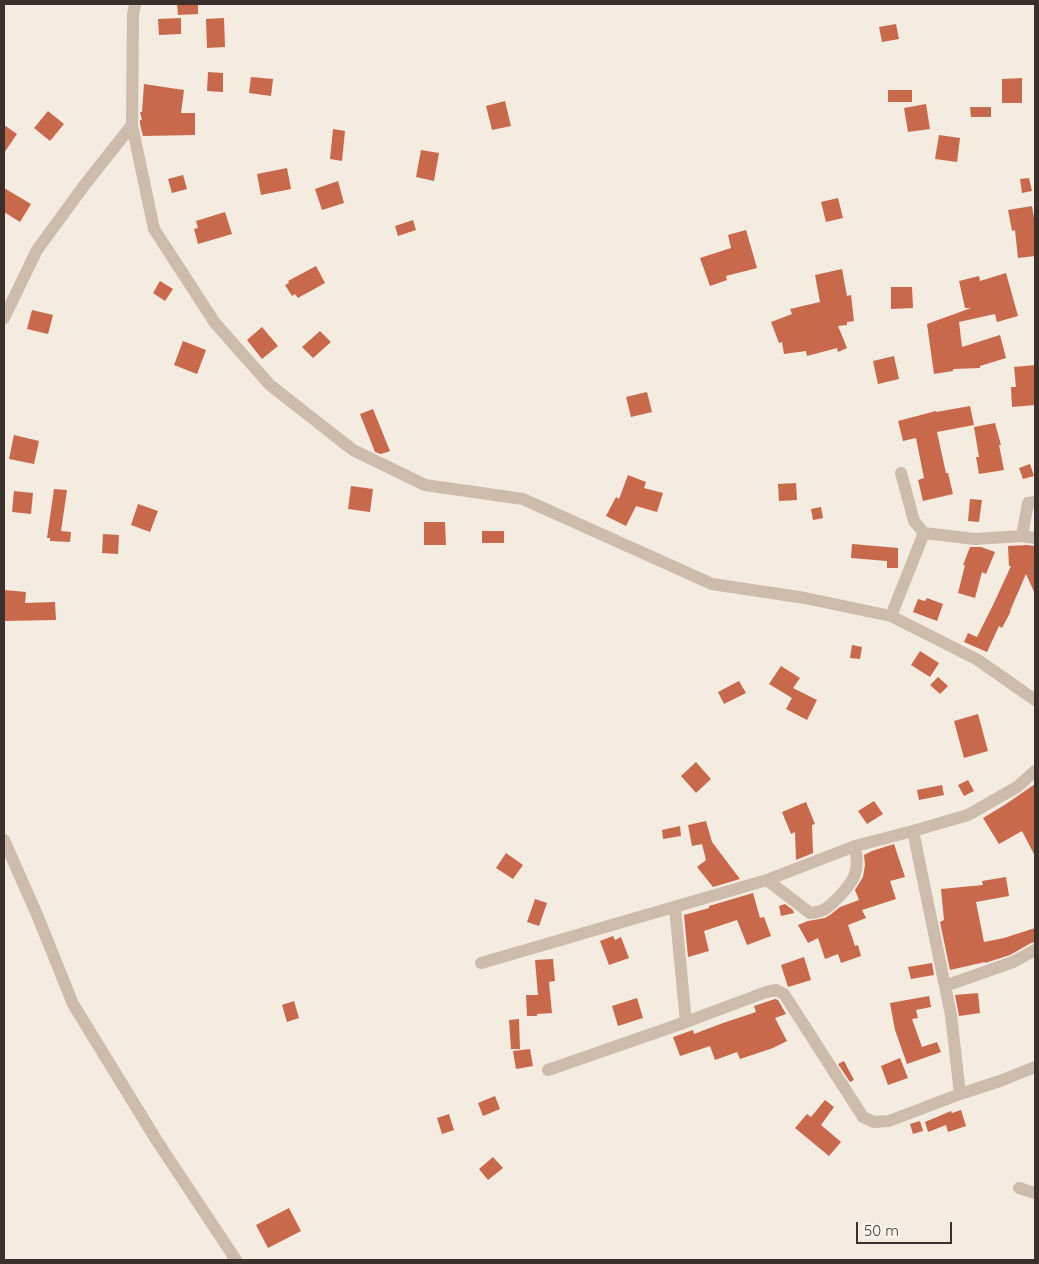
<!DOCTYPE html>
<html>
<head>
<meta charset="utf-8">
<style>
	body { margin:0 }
	#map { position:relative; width:1039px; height:1264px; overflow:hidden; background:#f4ebe1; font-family:Quicksand,sans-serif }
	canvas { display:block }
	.frame { position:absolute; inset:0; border:5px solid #3b302b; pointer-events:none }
	.scale { position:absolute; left:856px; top:1222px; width:96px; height:22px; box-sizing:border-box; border:2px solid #3b302b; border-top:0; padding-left:6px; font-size:15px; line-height:18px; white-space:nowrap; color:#3b302b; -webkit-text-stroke:4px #fbf5ee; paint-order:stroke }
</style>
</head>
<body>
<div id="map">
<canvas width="1039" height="1264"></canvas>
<div class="frame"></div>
<div class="scale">50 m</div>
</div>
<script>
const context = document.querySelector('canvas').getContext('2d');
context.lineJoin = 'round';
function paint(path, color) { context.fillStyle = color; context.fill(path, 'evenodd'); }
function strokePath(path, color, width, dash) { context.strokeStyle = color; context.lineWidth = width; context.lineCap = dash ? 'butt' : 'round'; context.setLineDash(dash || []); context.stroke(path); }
paint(new Path2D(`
	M177 4H198V14L178 15Z
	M181 18V34L159 35 158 19Z
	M224 18 225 47 207 48 206 19Z
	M896 24 899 39 882 42 879 27Z
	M208 72 223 73V92L207 91Z
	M251 77 273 79 271 96 249 93Z
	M1022 78V103H1002V79Z
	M144 84 184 90 181 113H195V135L143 136 140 124V120H142L140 112H142Z
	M888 90H912V102H888Z
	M505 101 511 126 492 130 486 106Z
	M926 104 930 129 908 132 904 108Z
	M970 107H991V117H971Z
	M48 111 64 124 50 141 34 128Z
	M4 125 17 134 4 153Z
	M333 129 345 131 342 161 330 159Z
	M939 135 960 138 957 162 935 159Z
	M421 150 439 153 434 181 416 177Z
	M287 168 291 189 261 195 257 174Z
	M183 175 187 189 172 193 168 179Z
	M1029 178 1032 191 1022 193 1020 179Z
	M338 181 344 203 322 210 315 189Z
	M4 188 31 204 20 222 4 212Z
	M838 198 843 218 826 222 821 202Z
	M1032 206 1035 224V256L1018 258 1015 230 1012 231 1008 210Z
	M225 212 232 234 198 244 194 229 198 228 196 221Z
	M413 220 416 230 398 236 395 226Z
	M746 230 757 268 726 276 727 280 710 286 700 258 731 248 728 235Z
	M316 266 325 283 298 298 295 294 292 296 285 285 289 283 288 281Z
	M842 269 847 296 851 295 854 321 847 322V325L838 326 847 348 838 352 837 348 807 356 806 351 784 354 782 342 779 343 771 322 792 314 790 309 820 302 815 275Z
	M1006 273 1018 316 997 322 995 314 959 322 962 347 1000 335 1006 358 980 366V368L953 369V371L934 374 927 324 971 308H965L959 281 979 276 980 281Z
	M160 281 173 289 165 301 153 293Z
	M891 287H912L913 308 891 309Z
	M32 310 53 315 48 334 27 329Z
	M262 327 278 346 262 359 247 340Z
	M320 331 331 342 313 358 302 347Z
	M183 341 206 350 197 374 174 365Z
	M894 356 899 379 878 384 873 361Z
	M1035 365V405L1012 407 1011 387H1016L1014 367Z
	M647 392 652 412 631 417 626 397Z
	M970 406 974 425 937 432 946 473H948L953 494 923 501 918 480 924 478 916 438 903 441 898 421 936 411V412Z
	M373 409 390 451 381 454 375 452 360 414Z
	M995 423 1001 445H999L1004 470 979 474 976 457H979L974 427Z
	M14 435 39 441 34 464 9 459Z
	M1030 464 1034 476 1023 479 1019 468Z
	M628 475 646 482 644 488 663 493 657 512 636 506 626 526 606 516 616 497 619 499Z
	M796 483 797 500 779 501 778 484Z
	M351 486 373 489 370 512 348 509Z
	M54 489 67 490 61 531 71 532 70 542 50 541V538H47Z
	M14 491 33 493 31 514 12 512Z
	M970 499 982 500 979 522 968 521Z
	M138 504 158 511 150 532 131 525Z
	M821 507 823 518 813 520 811 509Z
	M424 522H445L446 545H424Z
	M482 531H504V543H482Z
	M103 534 119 535 118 554 102 553Z
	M852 544 898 548V568H887V561L851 558Z
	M1027 545 1035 546V594L1026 574 1010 611H1011L1002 628 999 626 987 652 964 642 968 633 977 637 994 603 1011 566H1009L1008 546Z
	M970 547H981L995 552 986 574 982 572 975 598 958 593 965 565H963Z
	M4 590 26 592 25 603 55 602 56 620 4 621Z
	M927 598 943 604 937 621 913 612 918 599 925 601Z
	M852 645 862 647 860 659 850 658Z
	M920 651 939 663 930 677 911 665Z
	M781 666 800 678 793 688 817 700 807 720 786 709 792 698 769 684Z
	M938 677 948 686 940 694 930 685Z
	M739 681 746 693 724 704 718 692Z
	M978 714 988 751 964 758 954 721Z
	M696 762 711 779 696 793 681 776Z
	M968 780 974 791 964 796 958 785Z
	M1035 784V856L1022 831 999 844 983 818 1006 804Z
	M942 785 944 795 919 800 917 790Z
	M874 801 883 814 867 824 858 811Z
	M806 802 815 824 812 825 813 853 796 860 795 832 791 834 782 812Z
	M706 821 712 842 740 879 713 887 697 867 706 860 702 844 692 846 688 825Z
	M680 826 681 836 663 839 662 830Z
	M894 844 905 877 890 881 896 899 862 910 866 918 848 925 855 946 858 945 861 956 841 963 838 954 825 959 818 938 808 943 798 925 808 921 825 918 830 915 840 907 859 900 855 890 863 877 865 865 864 855 872 851Z
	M506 853 523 865 513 879 496 868Z
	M1006 877 1009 896 976 902 984 942 1004 938 1035 928V942L1031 943 1010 955 985 963V962L950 970 940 922 944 920 941 889 983 885 982 881Z
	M753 893 760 918 764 917 771 936 747 945 737 920 704 931 709 951 688 957 684 915 709 908V906Z
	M535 899 547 903 539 926 527 922Z
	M785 904 793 910 794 913 781 916 779 906Z
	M613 936 615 940 621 937 629 958 609 965 600 941Z
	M804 957 811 980 788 987 781 965Z
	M553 959 555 981 549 982 552 1013 537 1014V1016H527L526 995H538L535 960Z
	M932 963 934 975 911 979 908 967Z
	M978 993 980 1013 959 1016 955 995Z
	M929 996 931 1007 916 1010 918 1018 912 1019 922 1047 937 1042 941 1052 907 1064 895 1030 890 1003Z
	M637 998 643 1018 618 1026 612 1006Z
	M775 999 778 1000 786 1014 775 1018 787 1041 773 1048 740 1059 737 1052 715 1060 710 1046 680 1056 673 1037 693 1030 694 1034 723 1023 756 1012 754 1006Z
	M294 1001 299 1018 287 1022 282 1005Z
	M519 1019 520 1049H511L509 1020Z
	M530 1049 533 1066 516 1069 513 1051Z
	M900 1058 908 1078 888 1085 881 1066Z
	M844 1061 854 1080 850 1082 838 1064Z
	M495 1096 500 1109 483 1116 478 1103Z
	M825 1100 834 1107 821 1125 841 1142 829 1156 795 1128 807 1114 811 1117Z
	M961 1110 966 1126 948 1132 946 1125 928 1132 925 1122 951 1111 952 1113Z
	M449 1114 454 1130 442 1134 437 1118Z
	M920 1121 923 1131 913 1134 910 1124Z
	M493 1157 503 1168 488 1180 479 1169Z
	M289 1208 301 1231 268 1248 256 1225Z`), '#c8694b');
strokePath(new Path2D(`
	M135 4 133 15 132 125 154 229 215 323 270 385 353 450 425 485 523 499 712 584 805 598 891 616 978 660 1035 700
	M4 318 37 250 83 187 132 125
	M901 473 914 521 924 533 975 539 1022 536 1035 538
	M1022 536 1028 503 1035 502
	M891 616 924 533
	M913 831 945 986
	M4 840 38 917 73 1004 157 1141 236 1260
	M767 880 810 913C816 912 820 912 825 909 835 902 855 882 856 870 858 862 856 854 855 846
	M675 908 686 1022
	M481 963 767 880 855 846 913 831 968 815 1017 787 1035 771
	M548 1070 686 1022 766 992 776 990 784 994 863 1117 874 1122 889 1121 960 1094 951 1015 945 986 1013 962 1035 950
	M960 1094 1000 1081 1035 1067
	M1019 1188 1035 1193`), '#cdbbac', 12);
</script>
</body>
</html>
